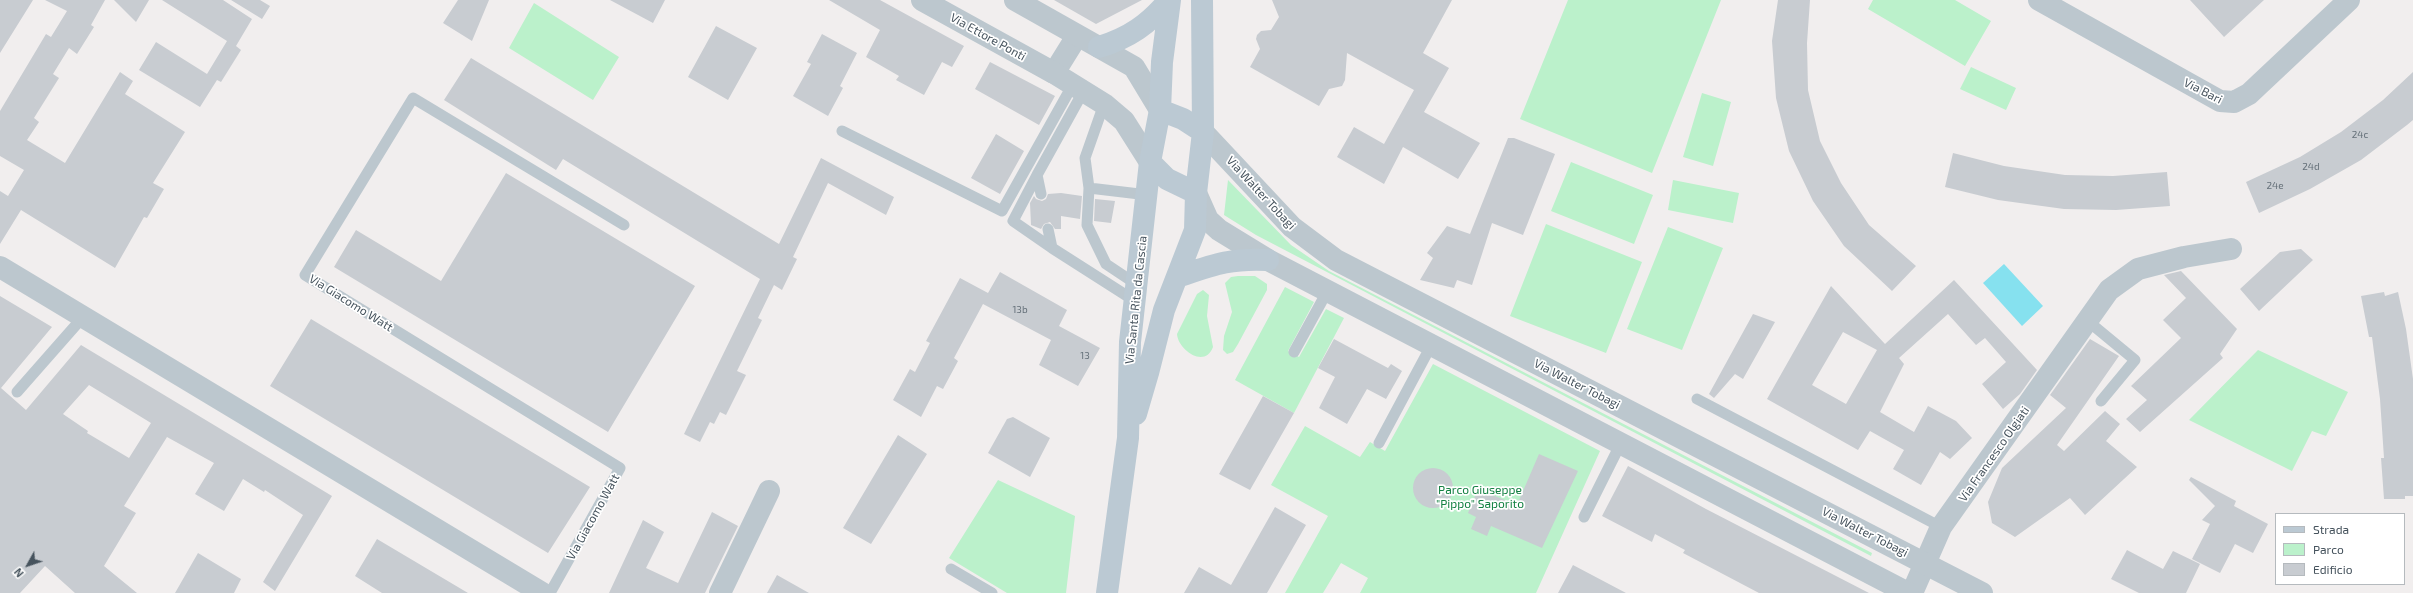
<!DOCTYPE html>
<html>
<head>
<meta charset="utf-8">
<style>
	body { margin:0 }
	#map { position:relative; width:2413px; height:593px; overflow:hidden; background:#f1eeee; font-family:"Exo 2",sans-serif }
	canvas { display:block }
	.legend { position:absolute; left:2275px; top:513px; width:130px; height:72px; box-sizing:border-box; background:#fff; border:1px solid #b5babe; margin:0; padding:5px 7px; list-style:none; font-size:12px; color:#46535d }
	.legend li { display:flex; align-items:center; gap:8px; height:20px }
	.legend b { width:20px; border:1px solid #b5babe }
	.north { position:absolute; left:8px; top:545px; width:40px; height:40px; -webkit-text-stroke:3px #fff; paint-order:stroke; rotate:230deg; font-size:11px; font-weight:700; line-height:16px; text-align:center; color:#46535d }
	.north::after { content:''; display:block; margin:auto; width:14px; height:18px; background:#46535d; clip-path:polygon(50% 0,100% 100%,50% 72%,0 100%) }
</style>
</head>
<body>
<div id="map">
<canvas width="2413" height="593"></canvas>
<ul class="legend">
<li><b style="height:5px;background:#bbc9d3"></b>Strada</li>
<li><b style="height:11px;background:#bbf1cb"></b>Parco</li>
<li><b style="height:11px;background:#c8ccd1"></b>Edificio</li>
</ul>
<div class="north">N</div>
</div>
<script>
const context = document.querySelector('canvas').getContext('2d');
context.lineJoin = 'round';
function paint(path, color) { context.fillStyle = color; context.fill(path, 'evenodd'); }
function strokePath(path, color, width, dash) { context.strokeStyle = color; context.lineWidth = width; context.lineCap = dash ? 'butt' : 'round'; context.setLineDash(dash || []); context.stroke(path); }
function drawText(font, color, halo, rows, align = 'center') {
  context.font = font + ' "Exo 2",sans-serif'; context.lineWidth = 3.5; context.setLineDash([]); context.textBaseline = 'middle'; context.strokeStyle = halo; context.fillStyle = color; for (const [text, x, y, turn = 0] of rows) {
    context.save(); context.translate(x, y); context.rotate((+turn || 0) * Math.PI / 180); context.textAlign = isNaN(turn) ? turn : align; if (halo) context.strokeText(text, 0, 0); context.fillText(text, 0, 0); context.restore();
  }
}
paint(new Path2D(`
	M1568 0H1721L1652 173 1520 119Z
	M1873 0H1955L1991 21 1965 66 1868 9Z
	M534 3 619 57 593 100 509 48Z
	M1971 67 2016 88 2006 110 1960 89Z
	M1702 93 1731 102 1713 166 1683 157Z
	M1571 162 1653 195 1634 244 1551 211Z
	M1228 180 1291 245 1329 271 1872 553 1871 556 1256 235 1224 215Z
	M1673 180 1739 193 1733 223 1668 210Z
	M1546 224 1642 262 1606 353 1510 316Z
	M1668 227 1723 248 1682 350 1627 329Z
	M1238 276H1255L1267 284V290L1238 344 1233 352 1227 354 1223 350 1224 336 1232 312 1225 283 1231 277Z
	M1285 287 1314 302 1288 351 1299 357 1326 309 1344 318 1294 413 1235 380Z
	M1203 290 1209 295 1207 316 1213 347C1205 369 1178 350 1177 334L1197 294Z
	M2258 350 2348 392 2326 436 2312 431 2292 471 2189 420Z
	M1433 364 1600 451 1536 593H1360L1368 578 1341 563 1323 593H1285L1328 516 1271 485 1305 426 1360 457 1370 442 1385 451Z
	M998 480 1075 516 1066 593H1007L949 558Z`), '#bbf1cb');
paint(new Path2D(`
	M2004 264 2043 306 2022 326 1983 283Z`), '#86e1ef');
paint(new Path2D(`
	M0 0H33L0 53Z
	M45 0H105L91 25 94 27 77 54 69 48 53 74 59 78 34 118 39 122 27 140 65 163 120 72 133 81 125 94 185 132 153 183 164 189 147 218 144 217 115 268 21 210 0 244V191L8 196 24 170 0 156V111L46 34 51 37 67 11Z
	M114 0H149L136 22Z
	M162 0H223L252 19 236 46 241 50 221 82 217 80 200 107 139 70 156 42 207 74 227 41Z
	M231 0H260L270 6 262 19Z
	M458 0H489L472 41 443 23Z
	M610 0H665L653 23Z
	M829 0H880L964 46 952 67 942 62 924 95 896 80 899 76 866 57 880 30Z
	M1054 0H1142L1096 24Z
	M1272 0H1452L1423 53 1449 68 1424 112 1480 143 1458 179 1403 147 1384 184 1337 157 1354 127 1384 144 1414 90 1347 53 1345 80 1342 86 1329 89 1319 106 1250 67 1260 49 1256 39 1257 35 1261 31 1271 30 1279 17Z
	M1778 0H1810L1807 43 1808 90 1820 141 1841 183 1869 225 1916 266 1892 291 1844 246 1813 201 1789 151 1776 98 1772 41Z
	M2190 0H2264L2224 37Z
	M716 26 757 48 728 100 688 77Z
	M822 34 857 53 840 86 843 88 828 116 793 96 811 64 807 62Z
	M471 58 779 244 821 158 894 197 886 215 828 183 793 257 797 259 782 290 774 285 758 318 762 320 737 371 746 375 726 415 720 412 714 424 710 422 700 442 684 434 760 279 563 159 556 170 444 100Z
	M990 62 1055 96 1039 125 975 89Z
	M2413 72V120L2407 125 2361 160 2310 189 2259 213 2246 182 2300 157 2341 132 2383 100Z
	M996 134 1024 151 1000 194 971 178Z
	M1508 138H1514L1555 154 1523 235 1492 223 1472 285 1457 280 1454 288 1420 280 1433 258 1427 253 1447 226 1470 234Z
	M1953 153 2004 166 2065 175 2113 176 2167 172 2170 206 2116 210 2064 209 1998 200 1945 187Z
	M506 173 695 286 608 432 334 267 356 230 441 281Z
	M1061 193 1082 196 1080 219 1061 216V229H1055L1050 222 1044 224 1041 229 1031 225 1030 203 1034 196 1036 199 1042 201 1046 199 1048 194Z
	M1095 199 1115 201 1111 223 1094 221Z
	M2301 249 2313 260 2259 311 2240 289 2280 252Z
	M2181 271 2237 329 2220 354 2223 358 2140 432 2126 419 2147 400 2131 386 2181 338 2163 320 2186 298 2164 275Z
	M1000 272 1067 310 1059 326 1100 348 1078 386 1039 365 1051 340 983 304 954 358 958 361 943 389 937 386 921 417 893 400 910 369 915 372 930 343 926 341 960 278 988 293Z
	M1954 280 2037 370 2020 394 2003 409 1982 384 2006 362 1985 338 1976 345 1948 314 1899 358 1904 364 1880 412 1914 432 1928 406 1956 421 1972 438 1950 459 1940 452 1921 485 1893 469 1904 450 1870 431 1858 450 1767 399 1831 286 1885 344ZM1843 332 1877 350 1846 404 1812 385Z
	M2384 292 2385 296 2398 292 2406 329 2413 379V496H2405V499H2384L2381 458H2384L2380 399 2372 337H2369L2361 296Z
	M0 296 52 327 1 388 26 410 81 345 332 496 275 591 263 582 303 515 265 490 264 492 243 479 224 511 195 494 214 463 167 437 124 506 136 513 104 566 137 593H75L45 566 20 593H0ZM89 385 151 423 129 458 87 433 88 431 63 414Z
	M1753 314 1775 322 1743 379 1735 374 1714 398 1709 394Z
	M311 319 590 487 548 553 270 386Z
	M1334 339 1388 368 1391 364 1402 371 1386 399 1367 389 1347 424 1319 408 1335 377 1318 368Z
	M2090 339 2119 356 2057 445 2064 451 2105 411 2120 424 2106 441 2137 467 2085 515 2070 498 2015 537 1992 523 1988 502 2002 468 2066 408 2050 395Z
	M1263 396 1294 413 1250 490 1219 474Z
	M1013 417 1050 438 1030 477 988 453 1007 419Z
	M898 435 927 454 871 544 843 528Z
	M1539 454 1578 471 1542 548 1491 526 1487 536 1471 529 1476 517 1468 513 1478 489 1517 505Z
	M1628 466 1706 509 1869 593H1759L1683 553 1685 550 1655 534 1652 542 1602 516Z
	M1413 488a20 20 0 1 1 40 0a20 20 0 1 1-40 0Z
	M2191 477 2236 501 2234 506 2268 524 2253 553 2235 544 2220 573 2192 559 2210 524 2202 520 2215 506 2189 480Z
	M1275 507 1306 525 1267 593H1184L1199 567 1231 585Z
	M712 512 738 526 705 593H609L643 520 664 532 646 568 678 583Z
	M377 539 468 593H382L355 576Z
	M2127 550 2163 569 2173 551 2200 564 2186 593H2139L2111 579Z
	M198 553 241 579 234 593H175Z
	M1573 565 1626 593H1558Z
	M777 575 809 593H767Z`), '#c8ccd1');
strokePath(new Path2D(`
	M1104 104 1085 158 1089 188 1087 225 1106 264 1136 284
	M842 131 1002 211 1072 86
	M1037 175 1013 221 1052 248
	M1089 188 1148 195
	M1041 194 1037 175 1083 92
	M1048 229 1052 248 1135 301
	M2089 322 2135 360 2101 401
	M1294 352 1328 290
	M17 392 83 317
	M1697 399 1941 527
	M1379 443 1432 344
	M1584 517 1621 443
	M951 569 992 593
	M550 593 620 468 305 275 413 98 624 225`), '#bcc7ce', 11);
strokePath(new Path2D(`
	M2039 0 2220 101 2234 102 2249 94 2349 0
	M1054 73 1077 36
	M0 267 542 593
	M720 593 769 491
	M1912 593 1941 527 2109 290 2138 269 2184 257 2231 249`), '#bcc7ce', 22);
strokePath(new Path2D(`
	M922 0 1054 73 1104 104 1124 121 1150 162
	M1015 0 1134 67 1160 110
	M1203 132 1292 227 1336 260 1982 593
	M1196 193 1208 220 1219 230 1268 260 1908 593`), '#bcc7ce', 22);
strokePath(new Path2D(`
	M1099 47C1129 38 1149 24 1169 0
	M1160 110 1183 119 1203 132
	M1150 162 1167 179 1196 193
	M1177 277C1213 265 1230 258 1268 260
	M1136 414 1148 373 1164 310 1195 230 1196 193 1203 132 1202 0
	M1107 593 1128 438 1130 342 1150 162 1160 110 1162 62 1170 0`), '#bbc9d3', 22);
drawText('10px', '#66717a', null, [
	["24c",2360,135],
	["24d",2311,167],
	["24e",2275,186],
	["13b",1020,310],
	["13",1085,356]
]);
drawText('12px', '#46535d', '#fff', [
	["Via Ettore Ponti",988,37,29],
	["Via Bari",2203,91,27],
	["Via Walter Tobagi",1261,193,47],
	["Via Santa Rita da Cascia",1136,300,-84],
	["Via Giacomo Watt",351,303,32],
	["Via Walter Tobagi",1577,384,27],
	["Via Francesco Olgiati",1994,454,-55],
	["Via Giacomo Watt",593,517,-61],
	["Via Walter Tobagi",1865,532,27]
]);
drawText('12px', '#138142', '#fff', [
	["Parco Giuseppe",1480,490],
	["\"Pippo\" Saporito",1480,504]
]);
</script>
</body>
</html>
